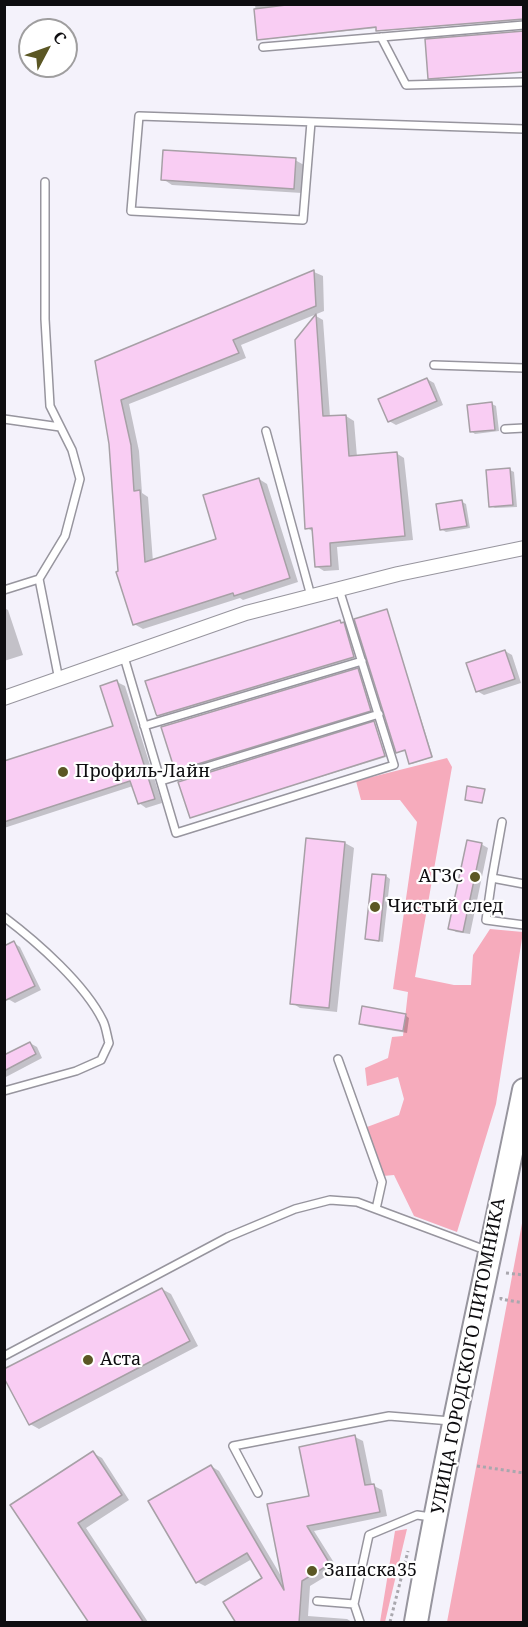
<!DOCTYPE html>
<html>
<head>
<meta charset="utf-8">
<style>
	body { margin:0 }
	#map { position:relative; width:528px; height:1627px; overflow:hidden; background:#f4f2fb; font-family:"Noto Serif",serif }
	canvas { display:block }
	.frame { position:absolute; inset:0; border:6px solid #0e0d10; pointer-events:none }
	.north { position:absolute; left:18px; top:18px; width:60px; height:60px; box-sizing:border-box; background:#fff; border:2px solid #9f9e9f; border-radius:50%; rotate:49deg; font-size:16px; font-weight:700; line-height:24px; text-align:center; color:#0e0d10 }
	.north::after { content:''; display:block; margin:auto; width:21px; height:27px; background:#5b5724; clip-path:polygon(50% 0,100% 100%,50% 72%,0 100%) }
</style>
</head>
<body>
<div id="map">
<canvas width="528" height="1627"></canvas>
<div class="frame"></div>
<div class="north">С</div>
</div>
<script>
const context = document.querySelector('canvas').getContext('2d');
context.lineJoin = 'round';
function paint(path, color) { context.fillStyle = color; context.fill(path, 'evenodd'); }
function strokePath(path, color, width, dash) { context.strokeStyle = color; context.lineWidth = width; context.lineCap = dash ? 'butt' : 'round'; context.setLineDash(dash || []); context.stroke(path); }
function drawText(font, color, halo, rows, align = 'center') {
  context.font = font + ' "Noto Serif",serif'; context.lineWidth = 4.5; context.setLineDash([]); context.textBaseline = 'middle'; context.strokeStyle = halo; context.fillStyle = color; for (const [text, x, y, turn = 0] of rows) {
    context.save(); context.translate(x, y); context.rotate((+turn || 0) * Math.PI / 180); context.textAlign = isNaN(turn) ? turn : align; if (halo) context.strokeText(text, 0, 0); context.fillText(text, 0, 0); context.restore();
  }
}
paint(new Path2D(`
	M447 758 452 767 415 977 454 985H471L473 955 490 929 523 932 496 1104 457 1232 414 1216 394 1175 383 1176 367 1127 399 1115 404 1099 398 1077 367 1086 365 1068 388 1058 392 1037 403 1036 408 992 393 989 417 822 400 800H361L356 781Z
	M523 1218V1622H447Z
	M407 1529 385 1622H380L395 1531Z`), '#f6abbc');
paint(new Path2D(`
	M255 4H524V20L379 31 377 28 260 40 258 39Z
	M295 160 304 165 302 193 172 185 163 179Z
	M314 272 323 276 324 311 241 345 246 358 129 404 139 451 142 493 148 497 153 562 218 540 259 479 267 484 298 582 243 600 240 598 143 629 134 624 119 573 110 444 96 362Z
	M316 316 323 320 330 417 346 416 354 421 357 457 396 453 404 458 413 540 337 547 339 570 324 571 316 566 314 532 307 528Z
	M427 379 434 383 443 405 396 425 389 421Z
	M492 404 496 406 499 431 475 434 471 431Z
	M510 470 514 472 517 507 495 508 491 506Z
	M462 502 466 504 470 528 446 532 441 529Z
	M4 608 8 610 23 655 4 661Z
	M387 611 433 757 412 764 407 751 397 752Z
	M340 621 345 625 355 658 160 716 158 715Z
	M505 651 512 655 521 683 484 695 477 691Z
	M358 670 372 711 176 770Z
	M117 682 125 686 162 803 146 808 139 803 133 786 4 828V762L115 727Z
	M374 723 386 757 191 817Z
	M345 843 354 848 337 1012 300 1008 292 1003Z
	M481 844 488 848 470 934 456 932 449 928Z
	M386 876 390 879 383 942 371 940 366 938Z
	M14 943 20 947 41 990 15 1003 8 999Z
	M405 1015 409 1018 407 1033 365 1026 361 1023Z
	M30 1043 37 1047 42 1058 4 1078V1057Z
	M162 1289 171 1294 198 1346 39 1429 30 1424Z
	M355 1437 363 1441 372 1485 382 1490 387 1516 314 1531 338 1569 310 1586 308 1616 347 1619 352 1622H237L264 1579 252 1559 205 1586 197 1582 211 1466 219 1471 284 1581 311 1497Z
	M93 1453 102 1458 129 1500 86 1528 148 1622H92L12 1505Z`), '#0003');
const building = new Path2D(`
	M294 4H524V19L376 31V27L257 40 254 9Z
	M524 31V72L428 79 425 39Z
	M163 150 296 158 294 189 161 180Z
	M314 270 316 306 233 340 239 353 121 400 131 445 134 491 140 490 145 562 216 539 203 495 259 478 290 578 234 596 233 593 133 625 116 572 118 571 109 444 95 361Z
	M316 314 323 416 346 415 349 456 397 452 405 536 330 543 331 566 315 567 312 528 305 529 295 340Z
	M427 378 437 401 388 422 378 399Z
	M492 402 495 430 470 432 467 405Z
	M510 468 513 505 489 507 486 470Z
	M462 500 467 526 440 530 436 504Z
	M387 609 432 757 409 764 405 750 396 753 354 619Z
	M340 620 341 623 344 622 354 657 157 716 156 714 145 681Z
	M505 650 515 679 476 692 466 663Z
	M358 668 371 711 175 771 161 727Z
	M117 680 155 799 138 804 130 781 4 822V761L113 726 100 686Z
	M374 721 385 756 190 818 178 782Z
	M467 786 485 789 482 803 465 800Z
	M306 838 345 842 329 1008 290 1004Z
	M467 840 482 843 463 932 448 929Z
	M372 874 386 875 379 941 365 939Z
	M14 941 35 986 4 1001V946Z
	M362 1006 406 1014 403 1031 359 1024Z
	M30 1042 36 1054 4 1071V1055Z
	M162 1288 190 1341 29 1425 4 1378V1369Z
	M355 1435 365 1485 374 1484 380 1512 307 1526 330 1564 302 1581 299 1623H236L223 1602 262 1578 247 1553 196 1583 148 1501 211 1465 284 1590 267 1504 309 1496 299 1447Z
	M93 1451 122 1495 78 1523 144 1623H89L10 1505Z`);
paint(building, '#f9cdf3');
strokePath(building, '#a7a0a6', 1.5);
const service = new Path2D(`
	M381 37 406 85 524 82
	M263 47 524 25
	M311 122 303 220 131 211 139 116 524 129
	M434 365 524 368
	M4 419 60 427
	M505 429 524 428
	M266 431 311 596
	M39 579 59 680
	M4 590 39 579 65 536 80 479 72 450 50 406 45 319V182
	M124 657 176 833 394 765 339 589
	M144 726 362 661
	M161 781 379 714
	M492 878 502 822
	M524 884 492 878 486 920 524 925
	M4 917C37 942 85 984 103 1021 106 1027 107 1036 109 1043L101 1060 76 1071 4 1091
	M338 1059 382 1182 376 1209
	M4 1356 228 1237 295 1209 330 1200 357 1202 488 1251
	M258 1493 233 1446 389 1416 451 1421
	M317 1601 354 1604
	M360 1622 354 1604 369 1535 417 1515 431 1517`);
const minor = new Path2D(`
	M4 698 246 613 398 574 524 548`);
const primary = new Path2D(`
	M416 1622C447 1444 488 1268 524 1090`);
strokePath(service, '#97959e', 10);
strokePath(minor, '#97959e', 16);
strokePath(primary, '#97959e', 26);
strokePath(new Path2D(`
	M506 1273 524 1275
	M501 1297V1299L524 1303
	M477 1466 524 1473
	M390 1622 408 1551`), '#a9a7ae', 3, [3, 3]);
strokePath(service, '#fff', 7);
strokePath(minor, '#fff', 14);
strokePath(primary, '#fff', 22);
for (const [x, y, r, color] of [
	[63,772,6,"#5b5724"],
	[475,877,6,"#5b5724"],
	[375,907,6,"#5b5724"],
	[88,1360,6,"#5b5724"],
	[312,1571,6,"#5b5724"]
]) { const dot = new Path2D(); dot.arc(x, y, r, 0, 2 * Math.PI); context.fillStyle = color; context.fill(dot); strokePath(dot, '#fff', 2); }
drawText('18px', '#0e0d10', '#fff', [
	["Профиль-Лайн",75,772],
	["АГЗС",463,877,"right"],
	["Чистый след",387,907],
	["Аста",100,1360],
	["Запаска35",324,1571]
], 'left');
drawText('18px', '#0e0d10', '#fff', [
	["УЛИЦА ГОРОДСКОГО ПИТОМНИКА",469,1356,-79]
]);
</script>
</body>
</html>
